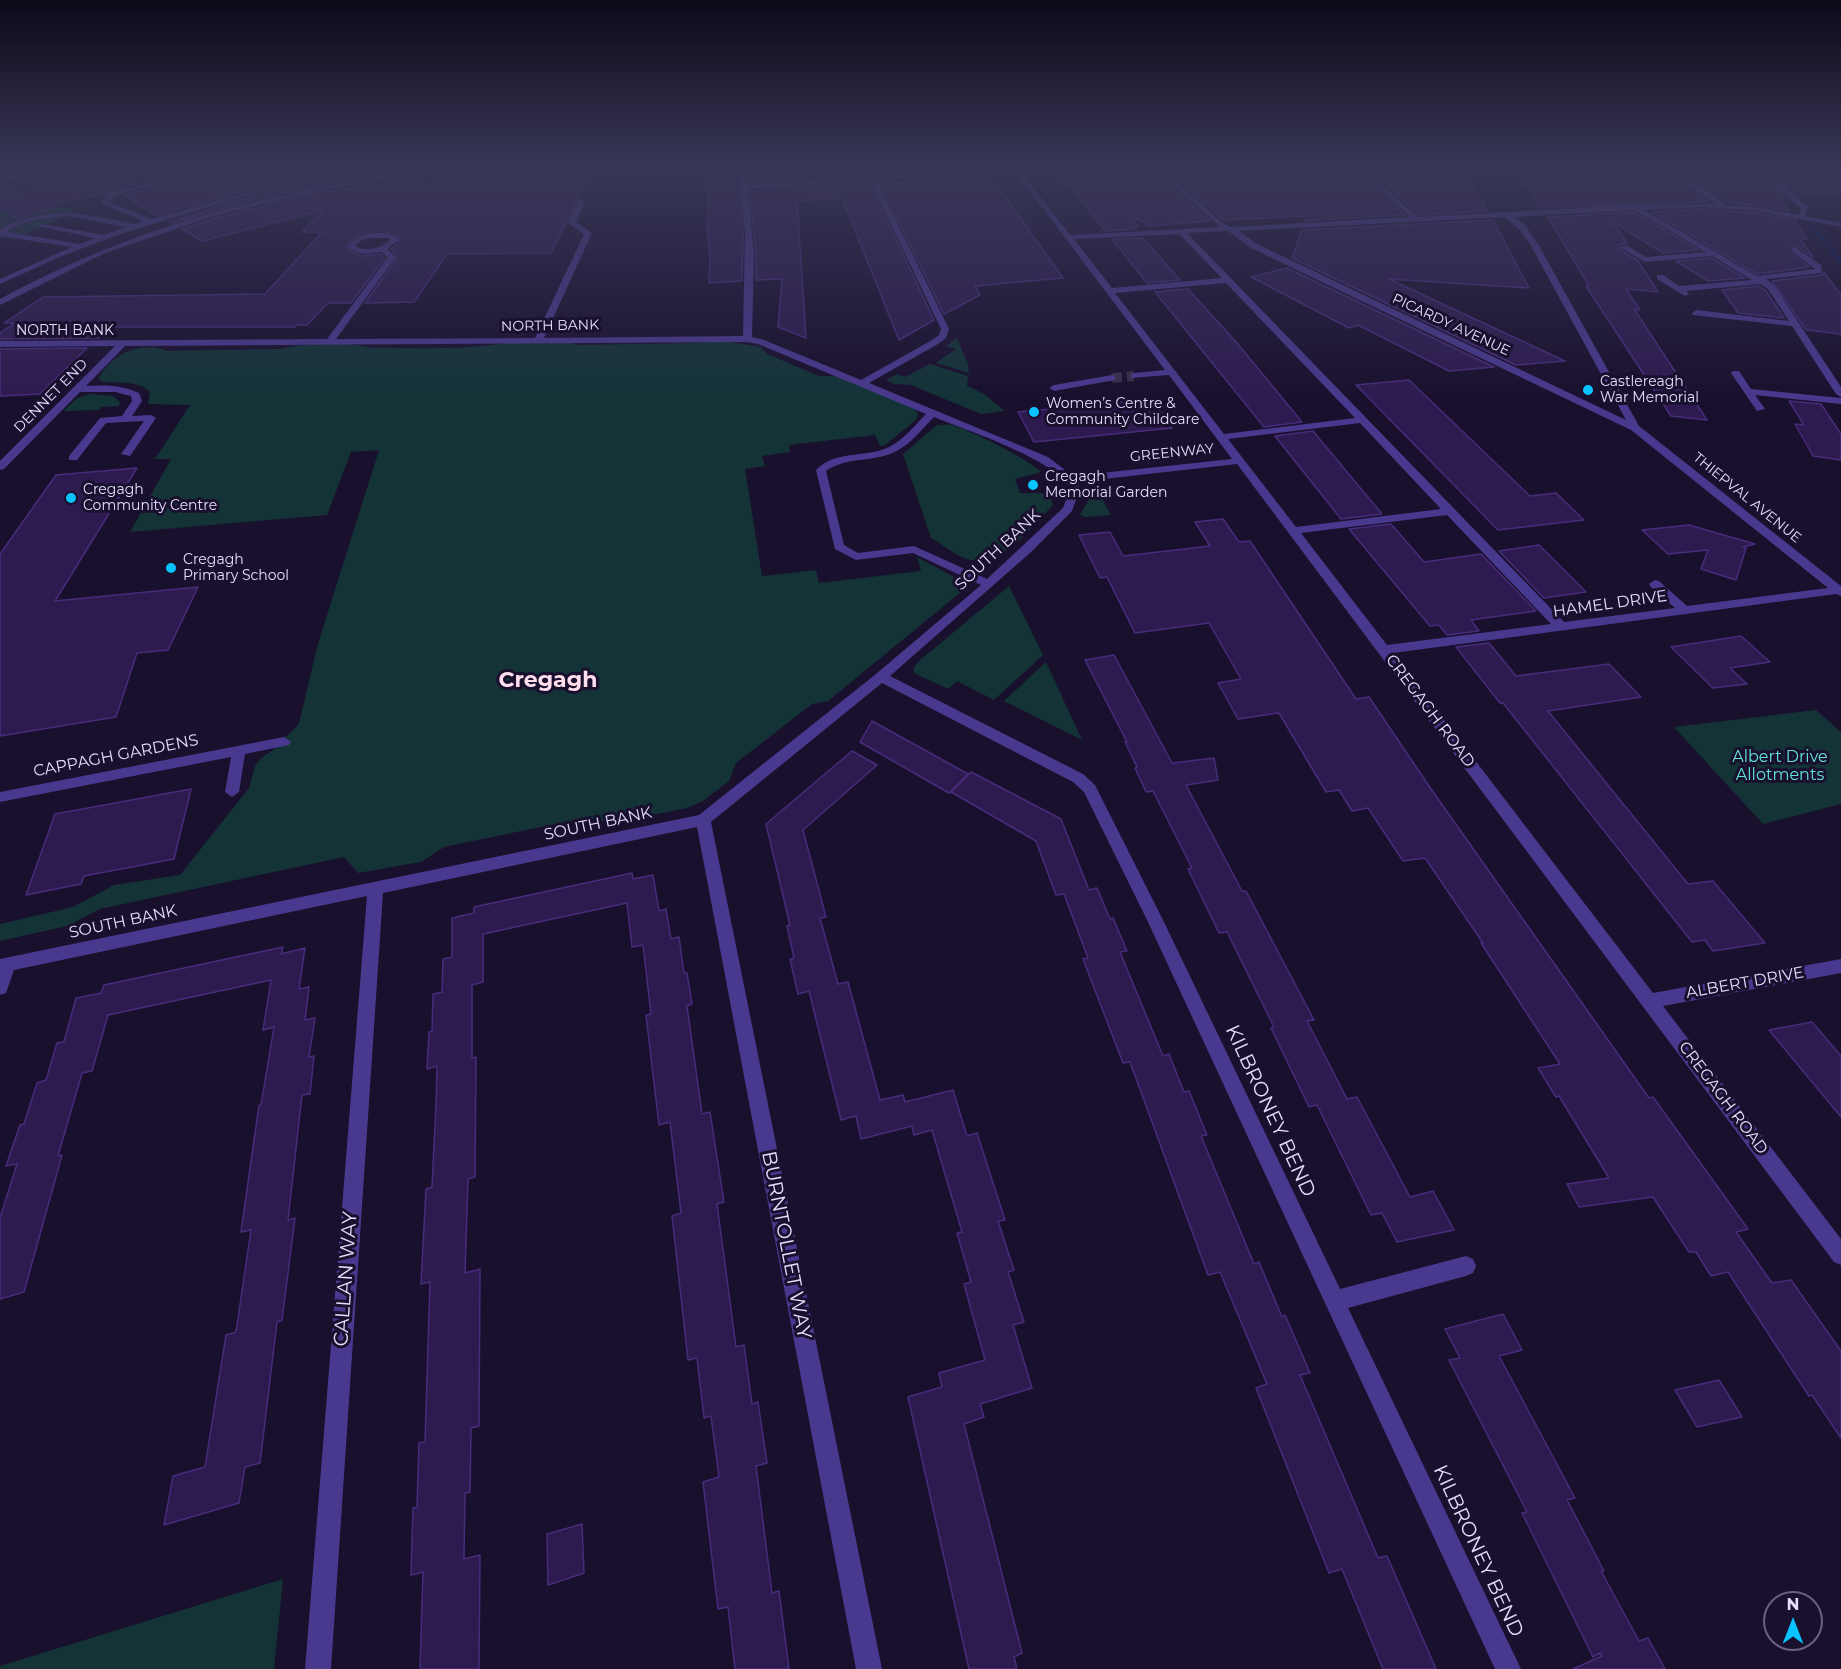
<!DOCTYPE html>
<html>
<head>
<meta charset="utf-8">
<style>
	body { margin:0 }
	#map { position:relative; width:1841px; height:1669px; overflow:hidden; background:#19102d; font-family:Montserrat,sans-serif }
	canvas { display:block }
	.north { position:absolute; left:1763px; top:1591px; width:60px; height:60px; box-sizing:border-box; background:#19102d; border:2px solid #6b6281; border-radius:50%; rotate:0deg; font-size:16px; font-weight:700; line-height:24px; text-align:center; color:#e5dcff }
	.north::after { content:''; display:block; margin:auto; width:21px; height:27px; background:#08c3ff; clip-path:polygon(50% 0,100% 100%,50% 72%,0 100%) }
</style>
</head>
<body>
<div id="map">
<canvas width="1841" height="1669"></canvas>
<div class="north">N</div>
</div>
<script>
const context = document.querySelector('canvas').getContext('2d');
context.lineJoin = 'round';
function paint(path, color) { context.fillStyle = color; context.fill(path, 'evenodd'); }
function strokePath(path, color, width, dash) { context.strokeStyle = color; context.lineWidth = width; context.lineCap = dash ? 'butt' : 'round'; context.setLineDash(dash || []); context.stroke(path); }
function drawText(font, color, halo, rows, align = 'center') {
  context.font = font + ' Montserrat,sans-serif'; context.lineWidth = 6; context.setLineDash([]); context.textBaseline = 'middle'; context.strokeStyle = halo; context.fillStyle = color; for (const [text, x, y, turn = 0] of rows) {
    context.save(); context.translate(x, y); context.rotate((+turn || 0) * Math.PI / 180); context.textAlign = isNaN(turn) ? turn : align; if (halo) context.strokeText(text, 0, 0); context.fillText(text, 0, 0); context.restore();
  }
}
paint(new Path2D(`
	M8 183 55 207 69 208 75 212 14 239 0 237V186Z
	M957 338 968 364 969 373 936 363 956 349 946 346Z
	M711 339 761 347 767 354 819 376H836L911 407 916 410 918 415 916 420 885 445 880 446 875 435 789 445 790 452 762 456 765 466 745 469 762 576 816 570 819 583 921 571 917 557 954 577 962 586 961 592 828 701 812 704 736 763 729 781 703 801 687 808 612 823 584 818 444 847 421 862 358 873 344 857 100 909 67 926 0 941V924L73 907 114 885 180 875 249 788 255 766 261 758 273 750 299 724 317 647 379 450 351 452 327 515 130 532 171 459H155L190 405 148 404 150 392 142 386 130 383 102 382 99 378C111 354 142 340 167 351L281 349C305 343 346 341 370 348 407 347 445 350 482 346 513 343 548 336 578 345L698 343Z
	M930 364 968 376 967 386 984 394 1005 411 981 414 911 385 895 384 886 380 897 374 905 377Z
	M89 394 113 396 120 402 119 406 101 407 99 410 63 411 77 398Z
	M937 425C942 425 947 424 952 425 971 430 1028 459 1041 472L1015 479 1020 493H1049L1053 505C1031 527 1003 569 967 559 955 555 942 544 931 538L903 454Z
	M1094 490H1097L1111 515 1085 517 1080 515Z
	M1009 586 1043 655 994 700 957 681 948 689 914 673V667L919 661Z
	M1046 662 1082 740 1004 701Z
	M1816 710 1841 732V804L1763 824 1674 727Z
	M283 1579 274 1669H0V1666Z`), '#133337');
paint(new Path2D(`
	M1808 223H1812L1841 259V265L1808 225Z`), '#09184d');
const building = new Path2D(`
	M50 169H105L134 184 109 190 105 194 73 200 18 219 0 207V198L38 189 21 179Z
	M215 169H284L278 171 282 176 302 173 316 182 323 179 312 169H363L364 177 259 198 172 223 169 222 250 197 251 194 244 191 157 215 125 196Z
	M487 169H593L551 253 447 254 414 302 365 303 398 257 391 249 399 243 400 236 377 230 356 236 345 247 361 256 380 254 385 258 351 303H328L307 325H296L295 327H110L98 338 0 339V333L15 323H4L43 297 265 294 322 232H302L323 210 202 241 182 229 215 218 323 192 413 179 422 185 472 177 470 171Z
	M703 169H735L743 232 742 281 709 283 710 258 707 223 708 201Z
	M745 169H895V172L749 183Z
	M1039 169H1155L1210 221 1150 226 1128 214 1138 227H1133L1135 229 1105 231 1069 184Z
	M1166 169H1330L1338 177 1376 188 1405 215 1305 221 1306 216 1223 220Z
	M1342 169H1465L1488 211 1419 215 1383 182Z
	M1517 169H1540L1558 181 1628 177 1632 180 1661 178 1683 186 1708 202 1540 208Z
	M1711 169H1756L1785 197H1780L1789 211 1758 205 1727 203 1710 189 1685 177 1713 176 1706 171H1714Z
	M1768 169H1841V197H1800Z
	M978 178H987L993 186 996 185 1001 191 1063 278 975 286 980 295 944 314 879 181 895 180V184Z
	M869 182 934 320 899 340 842 198 797 201 806 338 778 327 782 279 756 280V254L750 191Z
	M1700 209 1758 213 1795 220 1807 239H1800L1813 257 1795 245H1790V251L1809 267 1757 274 1652 212Z
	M1634 212 1698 250 1663 253 1613 222 1627 243 1618 245 1617 248 1638 261 1658 292 1626 289 1640 310 1634 309 1707 420 1671 416 1586 286H1589L1548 217Z
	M1493 220 1529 288 1389 279 1565 361 1516 365 1292 258 1302 230Z
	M1143 238 1180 280 1147 283 1112 239Z
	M1711 258 1745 278 1708 281 1676 261Z
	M1287 268 1494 367 1449 371 1358 325 1349 328 1251 277Z
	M1824 272 1841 295V334L1806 330 1772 281 1822 275Z
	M1759 286 1766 291 1784 318 1738 313 1722 290Z
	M1188 289 1237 343 1302 422 1264 427 1155 292Z
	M87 348 40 394 0 396V349Z
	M1409 380 1530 496 1556 493 1584 520 1498 530 1356 385Z
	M1152 399 1172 428 1034 442 1018 412Z
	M1789 401 1821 404 1841 434V460L1813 456 1795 424 1804 425Z
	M1313 431 1352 478 1382 514 1341 519 1275 436Z
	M137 468 55 601 198 587 168 650 137 653 116 717 0 736V554L56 475Z
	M1223 519 1239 542 1250 541 1356 699 1369 697 1431 789 1649 1098 1653 1097 1748 1229 1736 1232 1772 1283 1791 1280 1841 1351V1438L1812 1395 1809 1396 1728 1272 1711 1276 1696 1252H1689L1653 1197 1579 1207 1567 1184 1609 1178 1559 1096 1556 1097 1538 1068 1560 1064 1481 943H1483L1425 858 1403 861 1368 808 1352 811 1339 790 1326 792 1279 713 1238 719 1218 683 1241 679 1209 623 1135 633 1107 577 1100 578 1079 535 1110 532 1123 556 1210 546 1195 522Z
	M1391 524 1424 562 1481 554 1536 611 1471 620 1479 631 1447 635 1439 625 1430 626 1349 529Z
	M1689 525 1755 544 1743 547 1746 548 1736 580 1701 569 1708 550 1668 554 1642 530Z
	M1539 545 1586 592 1544 598 1499 551Z
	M1741 636 1770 662 1730 668 1747 684 1713 688 1671 647Z
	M1489 643 1516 676 1609 664 1641 697 1548 711 1688 884 1713 881 1765 943 1713 951 1705 940 1692 942 1503 703H1500L1456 647Z
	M1114 655 1172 763 1214 758 1218 780 1186 785 1242 891H1246L1314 1020 1307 1021 1347 1099 1357 1097 1410 1197 1433 1191 1454 1230 1397 1242 1382 1213 1371 1215 1317 1105 1309 1107 1271 1028 1274 1027 1227 932 1219 933 1188 869 1192 868 1153 791 1146 792 1135 768 1137 767 1125 742H1127L1085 660Z
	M872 721 968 774 949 793 860 742Z
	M852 751 877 765 803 830 826 917 820 918 838 984 848 982 880 1100 903 1095 905 1102 953 1090 967 1136 977 1133 1005 1220 998 1221 1014 1270 1008 1272 1024 1322 1013 1325 1032 1388 980 1404 984 1417 964 1424 1022 1653 1014 1657 1017 1669H969L908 1397 942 1387 939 1373 985 1360 964 1284 971 1282 957 1233 962 1232 932 1130 914 1135 912 1126 861 1139 856 1116 841 1120 809 991 798 994 790 959 794 958 787 926 790 925 766 824Z
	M971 772 1061 819 1089 890 1097 888 1110 919 1113 918 1127 951 1120 952 1163 1056 1169 1054 1184 1092 1189 1091 1207 1135 1201 1136 1254 1264 1259 1262 1282 1317 1285 1315 1310 1373 1300 1375 1378 1558 1387 1556 1436 1669H1383L1342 1569 1329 1573 1256 1388 1267 1384 1220 1272 1208 1275 1130 1062 1123 1063 1083 959 1088 958 1064 894 1056 895 1036 841 951 792Z
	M191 789 174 859 84 876 81 884 26 895 55 814Z
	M632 873 633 879 653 875 659 911 666 909 671 939 679 937 684 973H687L692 1004 687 1006 702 1114 710 1112 724 1202 717 1204 736 1347 744 1345 752 1404 758 1402 767 1463 756 1466 772 1593 779 1591 789 1669H735L728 1607 718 1609 703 1482 719 1477 711 1416 704 1418 697 1358 688 1360 672 1216 681 1213 670 1122 659 1125 646 1015 651 1014 643 945 632 947 627 903 483 934V982L472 985V1058L476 1057 475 1177 468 1179 465 1273 480 1269 479 1426 471 1428 470 1492 465 1493 464 1559 480 1555 479 1669H420L423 1572 411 1575 413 1508 417 1507 419 1443 425 1442 430 1282 421 1284 426 1189 432 1187 436 1105 437 1066 427 1069 429 1032 432 1031 433 994 442 992 443 959 452 957V918L474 913V907Z
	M283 947 281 954 305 948 299 989 309 987 305 1020 315 1018 309 1057 314 1056 310 1094 302 1095 288 1220 295 1218 282 1320 277 1322 260 1463 245 1467 239 1503 164 1525 173 1476 205 1467 226 1335 236 1332 251 1230 241 1232 259 1105H261L274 1027 263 1030 271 980 108 1015 92 1071 82 1073 58 1156 62 1155 24 1292 0 1299V1218L17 1164 6 1166 20 1125 24 1124 37 1083 46 1080 57 1043 64 1042 76 998 101 993 104 985Z
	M1812 1022 1841 1056V1117L1769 1030Z
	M1503 1314 1522 1350 1499 1356 1575 1498 1567 1500 1604 1571H1601L1639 1641 1648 1638 1665 1669H1573L1602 1656 1600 1653 1593 1657 1522 1513 1527 1512 1449 1360 1460 1358 1445 1329Z
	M1719 1380 1742 1417 1697 1427 1675 1390Z
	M582 1524 584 1573 548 1585 547 1534Z`);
paint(building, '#2d1b4f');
strokePath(building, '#482c7c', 1.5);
strokePath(new Path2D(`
	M1112 378 1134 376`), '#382f4c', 10, [10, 5]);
paint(new Path2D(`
	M38 169H48L0 182V178Z
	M144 169 163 179 158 184 115 196 109 202 151 219 245 193 249 195 123 233 62 256 0 284V279L72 247 0 236V230C9 223 19 221 30 218 70 208 95 216 134 224L143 221 100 203 109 192 154 182 156 179 142 172ZM68 216 125 227 104 235 42 224 38 226 95 238 80 244 7 232C22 220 49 217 68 216Z
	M291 169H309L321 179 316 180 303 171 283 174 280 172Z
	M425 169H439L323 190 214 216 105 253 0 305V299C139 224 271 192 425 169Z
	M737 169H743L747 185 958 169 943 174 876 179 949 329 946 338 938 344 869 383 1048 457 1073 476 1232 459 1169 375 1131 378V374L1134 373 1165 370 1013 169H1019L1070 235 1220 227 1157 169H1163L1220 221 1230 227 1410 217 1377 186 1339 175 1332 169H1339L1343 173 1381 184 1418 217 1634 205 1716 204 1684 184 1642 169 1657 170 1689 181 1709 191 1726 205 1758 207 1799 215 1801 209 1758 169H1765L1808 207 1805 216 1841 223V227L1758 211 1700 207 1644 210 1757 276 1815 269 1792 251V247H1795L1821 265 1822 273 1766 279 1774 285 1841 387V397L1836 394 1792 326 1693 315 1692 313 1696 310 1789 321 1768 289 1760 284 1686 291 1689 294 1685 296 1657 279V275H1663L1679 286 1752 280 1712 256 1645 262 1619 247 1626 245 1646 257 1705 252 1635 210 1514 217 1525 225 1538 244 1639 426 1841 586V596L1836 594 1393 653 1653 993 1841 959V973L1663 1006 1841 1239V1265L1834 1262 1237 464 1077 482 1080 489 1072 511 1030 553 890 676 1083 774 1095 785 1164 922 1340 1289 1466 1256 1473 1259 1476 1266 1473 1273 1466 1276 1348 1308 1521 1669H1495L1148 922 1084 792 1073 782 882 683 711 822 882 1669H856L697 827 383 893 331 1669H305L367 896 14 970 6 993 0 995V959L699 815 876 674 981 585 913 553 856 560 835 549 816 470C835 450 864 458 887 448 903 441 914 426 926 414L758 344 747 342 125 346 86 386C104 385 122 385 139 393L142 401 132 416 151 415 156 418 130 456 121 454 144 421 106 423 77 460H69V456L100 418 122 416 132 401 131 396 115 392H80L4 469 0 470V461L115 346 0 347V341L327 339 388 257 381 252 362 254 347 247C358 232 381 229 398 237V241L387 249 396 257 336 339 535 338 584 234 568 223 577 202 581 200 585 202 576 222 592 233 544 338 743 336 745 232ZM870 180 941 329 939 335 932 340 861 380 764 340 752 337 754 254 748 189ZM1505 217 1519 229 1530 244 1626 420 1257 244 1239 231ZM1228 231 1251 248 1631 430 1828 588 1687 606 1659 581 1655 580 1649 584 1651 587 1675 608 1564 622 1187 233ZM1179 234 1222 278 1112 288 1074 239ZM369 238H388L390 240C380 248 368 253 355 246L360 241ZM1226 283 1355 418 1224 434 1115 293ZM934 417C965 430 1058 460 1070 489L1063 508 987 579 914 546 858 553 844 545 826 471C846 457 869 462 890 454 909 447 921 430 934 417ZM1360 423 1441 509 1296 527 1228 439ZM1447 515 1551 624 1387 645 1301 533Z
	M1733 371H1739L1751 389 1841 398V404L1755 395 1765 409 1757 411 1731 373Z
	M1112 375 1115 376V380L1054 391 1049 388 1054 385Z
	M284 737 291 742 289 745 245 754 239 792 232 797 225 792 231 757 0 802V792Z`), '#49398e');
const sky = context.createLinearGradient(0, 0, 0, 402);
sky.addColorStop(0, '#0e0919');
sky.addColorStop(0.42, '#383757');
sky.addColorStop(1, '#38375700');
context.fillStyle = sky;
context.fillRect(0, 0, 1841, 402);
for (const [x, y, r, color] of [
	[1588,390,6,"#08c3ff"],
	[1034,412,6,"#08c3ff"],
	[1033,485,6,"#08c3ff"],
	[71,498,6,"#08c3ff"],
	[171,568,6,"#08c3ff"]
]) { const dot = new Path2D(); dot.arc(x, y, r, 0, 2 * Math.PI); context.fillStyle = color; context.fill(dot); strokePath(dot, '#19102d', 2); }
drawText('14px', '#e5dcff', '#19102d', [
	["PICARDY AVENUE",1451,325,25],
	["NORTH BANK",550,326,-1],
	["NORTH BANK",65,331],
	["DENNET END",51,396,-45],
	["GREENWAY",1172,453,-6],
	["THIEPVAL AVENUE",1747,498,39]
]);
drawText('14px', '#e5dcff', '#19102d', [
	["Castlereagh",1600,382],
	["War Memorial",1600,398],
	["Women’s Centre &",1046,404],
	["Community Childcare",1046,420],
	["Cregagh",1045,477],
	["Memorial Garden",1045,493],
	["Cregagh",83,490],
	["Community Centre",83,506],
	["Cregagh",183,560],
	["Primary School",183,576]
], 'left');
drawText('16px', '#e5dcff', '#19102d', [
	["SOUTH BANK",998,550,-43],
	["HAMEL DRIVE",1610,604,-8],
	["CREGAGH ROAD",1430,711,53],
	["CAPPAGH GARDENS",116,756,-11],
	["SOUTH BANK",598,824,-12],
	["SOUTH BANK",123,922,-12],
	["ALBERT DRIVE",1745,983,-10],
	["CREGAGH ROAD",1723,1098,53]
]);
drawText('16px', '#61e6d8', '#19102d', [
	["Albert Drive",1780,757],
	["Allotments",1780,775]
]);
drawText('20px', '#e5dcff', '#19102d', [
	["KILBRONEY BEND",1270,1111,65],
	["BURNTOLLET WAY",786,1245,79],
	["CALLAN WAY",346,1279,-86],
	["KILBRONEY BEND",1478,1551,65]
]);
drawText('bold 22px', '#ffdeee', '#19102d', [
	["Cregagh",548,681]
]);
</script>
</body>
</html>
